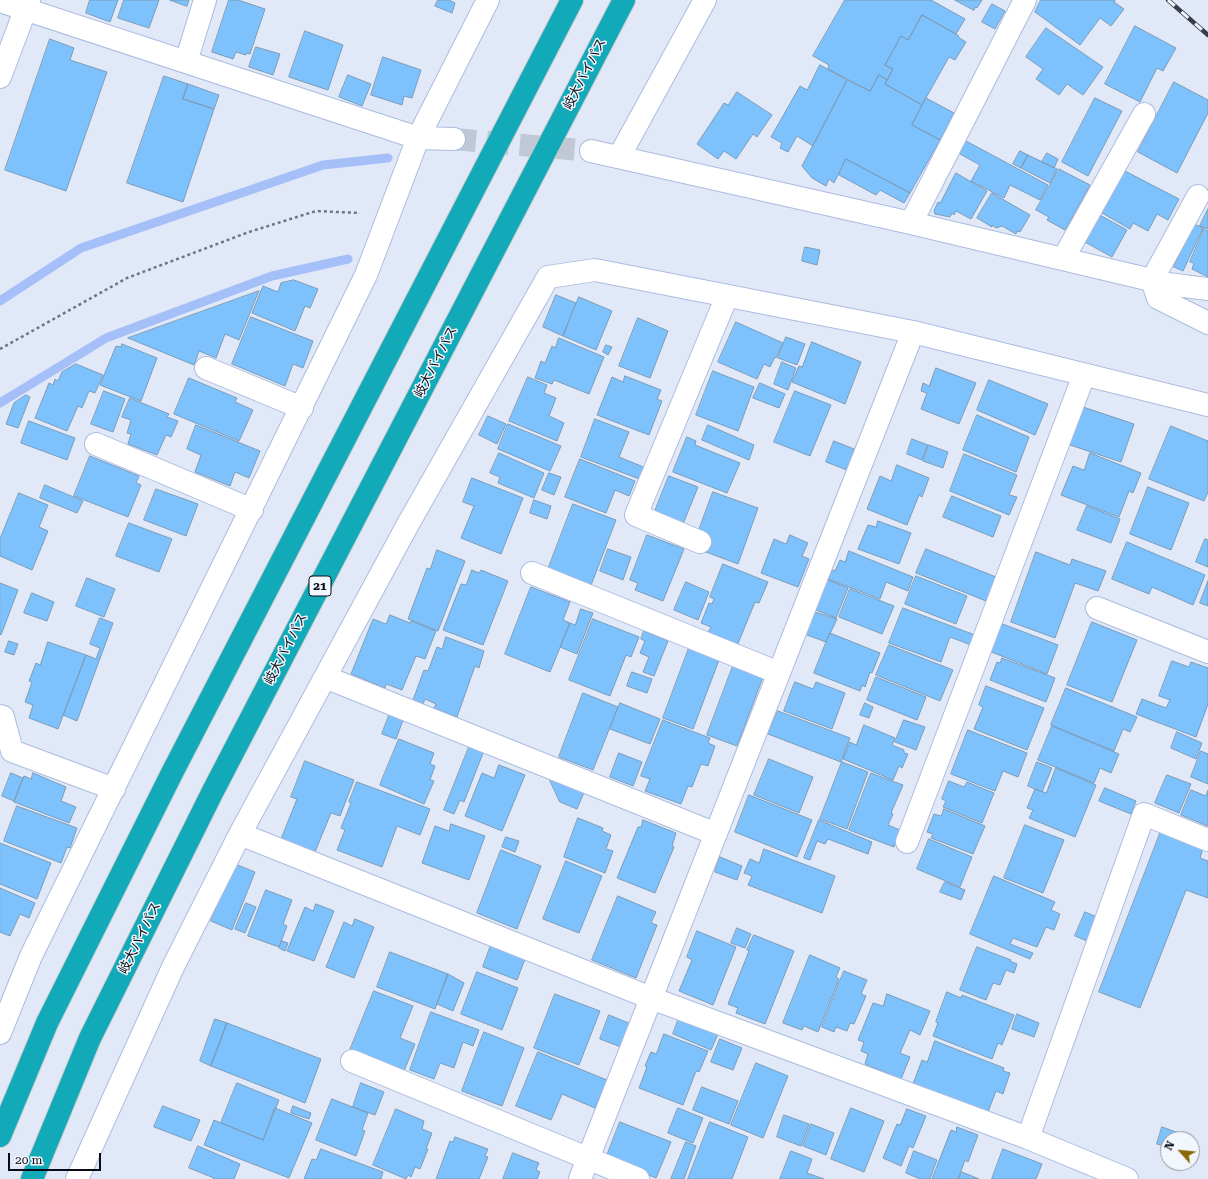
<!DOCTYPE html>
<html>
<head>
<meta charset="utf-8">
<style>
	body { margin:0 }
	#map { position:relative; width:1208px; height:1179px; overflow:hidden; background:#e1e9f8; font-family:"Roboto Serif",serif }
	canvas { display:block }
	.north { position:absolute; left:1160px; top:1131px; width:40px; height:40px; box-sizing:border-box; background:#f2f6fd; border:1px solid #9498a1; border-radius:50%; rotate:297deg; font-size:11px; font-weight:700; line-height:16px; text-align:center; color:#070c18 }
	.north::after { content:''; display:block; margin:auto; width:14px; height:18px; background:#8a6807; clip-path:polygon(50% 0,100% 100%,50% 72%,0 100%) }
	.scale { position:absolute; left:8px; top:1153px; width:93px; height:18px; box-sizing:border-box; border:2px solid #070c18; border-top:0; padding-left:5px; font-size:12px; line-height:14px; white-space:nowrap; color:#070c18; -webkit-text-stroke:3px #f2f6fd; paint-order:stroke }
</style>
</head>
<body>
<div id="map">
<canvas width="1208" height="1179"></canvas>
<div class="north">N</div>
<div class="scale">20 m</div>
</div>
<script>
const context = document.querySelector('canvas').getContext('2d');
context.lineJoin = 'round';
function strokePath(path, color, width, dash) { context.strokeStyle = color; context.lineWidth = width; context.lineCap = dash ? 'butt' : 'round'; context.setLineDash(dash || []); context.stroke(path); }
function paint(path, color) { context.fillStyle = color; context.fill(path, 'evenodd'); }
function drawText(font, color, halo, rows, align = 'center') {
  context.font = font + ' "Roboto Serif","Noto Sans JP",serif'; context.lineWidth = 3; context.setLineDash([]); context.textBaseline = 'middle'; context.strokeStyle = halo; context.fillStyle = color; for (const [text, x, y, turn = 0] of rows) {
    context.save(); context.translate(x, y); context.rotate((+turn || 0) * Math.PI / 180); context.textAlign = isNaN(turn) ? turn : align; if (halo) context.strokeText(text, 0, 0); context.fillText(text, 0, 0); context.restore();
  }
}
strokePath(new Path2D(`
	M0 301 81 248 323 165 388 158
	M0 403 106 338 272 276 348 259`), '#a5bff9', 9);
const building = new Path2D(`
	M90 0H118L110 22 86 13Z
	M124 0H159L149 28 118 18Z
	M170 0H189L187 6Z
	M229 0H238L265 9 250 54 246 53V55L236 52 233 59 212 52Z
	M438 0H449L455 3 452 13 435 6Z
	M845 0H931L965 19 956 34 922 15 908 40 901 36 885 65 893 69 887 80 879 75 870 91 828 69 829 65 813 56Z
	M955 0H982L977 8 975 7 974 10Z
	M1041 0H1115L1114 2 1124 9 1111 26 1100 18 1080 45 1035 12Z
	M992 4 1005 11 995 29 982 22Z
	M922 15 956 34 959 36 958 37 966 42 955 60 949 57 922 105 885 84 893 69 885 65 901 36 908 40Z
	M1135 26 1176 48 1163 71 1157 68 1140 102 1105 84Z
	M1046 28 1103 67 1083 95 1067 84 1059 95 1036 79 1043 69 1026 57Z
	M305 31 343 45 328 90 289 77Z
	M50 39 74 48 70 60 107 72 66 191 5 170Z
	M256 47 280 54 273 75 249 67Z
	M383 57 421 70 412 98 404 96 402 105 371 95Z
	M820 65 847 80 813 146 797 136 788 152 780 148 782 143 771 137 800 86 807 90Z
	M348 75 371 84 362 106 339 97Z
	M879 75 887 80 885 84 922 105 912 125 940 140 910 193 846 159 834 183 829 179 826 186 812 178 802 166 847 80 870 91Z
	M164 76 188 84 183 99 214 109 183 202 127 183Z
	M1174 82 1208 100V113L1177 173 1138 152Z
	M188 84 219 95 214 109 183 99Z
	M737 92 772 115 757 137 753 134 736 159 724 151 718 159 697 144 724 103 728 105Z
	M926 98 954 113 940 140 912 125Z
	M1095 98 1122 111 1088 176 1062 162Z
	M966 141 1048 185 1040 200 1010 185 1004 198 971 181 980 165 960 154Z
	M1020 151 1028 155 1021 168 1013 164Z
	M1047 153 1058 159 1054 168 1042 162Z
	M1028 155 1057 169 1050 183 1021 168Z
	M846 159 910 193 904 203 880 190 876 195 839 175Z
	M1059 169 1090 185 1065 230 1047 220 1049 217 1036 210Z
	M1125 171 1179 199 1168 220 1157 214 1148 231 1133 223 1130 229 1102 213Z
	M956 173 987 191 971 219 956 211 954 215 952 213 950 217 935 214 934 211 938 202 940 203Z
	M992 193 1030 215 1020 232 1017 231 1016 234 1002 226 996 228 992 225V227L977 218Z
	M1208 209V229L1200 226Z
	M1098 214 1127 230 1112 257 1083 241Z
	M1194 224 1203 228 1183 271 1174 267Z
	M1204 229 1208 231V277L1192 269 1194 263 1190 262Z
	M805 247 820 250 817 265 802 261Z
	M294 280 318 289 310 308 305 306 295 331 252 313 263 286 278 292 281 283Z
	M259 291 239 340 225 334 216 358 199 351 194 365 128 338Z
	M556 295 576 303 563 336 543 327Z
	M579 297 612 311 596 350 563 336Z
	M251 317 313 341 303 368 293 364 285 386 232 364Z
	M638 318 668 331 650 378 619 366Z
	M736 322 783 343 776 358 775 357 770 367 764 364 757 379 718 362Z
	M786 337 805 344 797 365 778 358Z
	M559 338 604 357 589 394 554 380 552 384 535 378 541 361 545 363 552 346 555 348Z
	M812 342 861 362 845 404 792 382 799 366 802 367Z
	M122 344 157 358 141 401 100 385 116 346 121 347Z
	M606 345 612 347 608 355 603 352Z
	M782 362 796 368 788 390 774 384Z
	M76 364 103 375 95 393 89 391 82 408 78 406 67 431 35 418 49 383 53 385 55 379 58 381 62 372Z
	M936 368 976 383 959 424 921 409 927 393 921 391 923 383 929 386Z
	M713 371 754 387 738 431 696 415Z
	M625 376 661 390 657 399 662 401 649 435 597 415 612 377 623 382Z
	M528 377 547 385 544 393 556 398 549 416 564 423 557 441 509 421Z
	M189 378 237 398 235 402 253 410 239 441 174 414Z
	M989 380 1048 404 1035 435 977 410Z
	M760 383 785 394 779 408 753 398Z
	M104 391 125 399 113 432 91 424Z
	M795 391 831 405 810 456 774 442Z
	M26 395 30 397 18 428 6 424 14 403Z
	M130 398 169 414 167 417 178 421 171 437 166 435 157 455 128 444 131 434 127 433 131 420 122 417Z
	M1080 406 1134 424 1121 462 1067 444Z
	M977 415 1029 437 1016 472 963 450Z
	M488 416 506 424 497 444 479 435Z
	M595 419 629 432 619 457 646 468 642 480 581 457Z
	M29 421 75 438 67 460 21 443Z
	M508 424 561 446 550 471 498 449Z
	M196 425 260 451 249 478 235 472 230 486 195 472 201 455 187 449Z
	M708 425 754 445 749 460 702 440Z
	M1171 426 1208 441V492L1204 501 1149 479Z
	M687 437 696 441 695 445 740 463 727 493 673 472Z
	M912 439 928 445 922 460 907 454Z
	M834 441 854 449 847 470 826 462Z
	M929 445 948 452 943 468 923 461Z
	M499 453 544 473 534 498 498 483 500 477 490 473Z
	M1090 453 1141 473 1133 493 1129 491 1119 517 1061 495 1073 466 1084 470Z
	M964 454 1017 475 1009 495 1017 497 1009 515 950 491Z
	M90 456 139 476 136 483 141 485 128 517 74 496Z
	M580 459 635 481 629 496 615 490 606 513 565 497Z
	M897 465 929 478 922 497 919 495 907 525 867 509 880 476 891 481Z
	M549 473 561 477 554 495 542 490Z
	M669 476 698 487 683 524 665 517 666 515 655 511Z
	M472 478 523 498 501 554 461 538 474 506 463 502Z
	M45 485 83 501 77 513 40 498Z
	M1148 487 1189 503 1171 550 1130 534Z
	M156 489 198 504 186 536 144 520Z
	M713 492 758 508 738 564 698 549 697 535Z
	M19 493 48 505 39 527 48 531 32 570 0 556V539Z
	M952 496 1001 516 993 537 943 517Z
	M534 500 551 506 547 519 530 513Z
	M573 504 616 520 590 588 547 572Z
	M1087 506 1120 519 1111 543 1077 530Z
	M878 521 911 533 899 564 858 549 868 525 876 527Z
	M129 523 172 539 159 572 116 556Z
	M647 535 684 549 663 601 635 590 638 583 630 580Z
	M790 535 808 543 802 556 809 559 798 587 761 573 774 539 786 544Z
	M1205 539 1208 540V567L1196 562Z
	M1127 542 1205 575 1193 605 1152 587 1149 594 1112 579Z
	M608 549 631 557 623 580 600 571Z
	M926 549 996 577 986 601 916 573Z
	M437 550 465 561 438 631 408 619 427 568 430 569Z
	M849 551 913 577 908 591 886 582 880 599 828 579 832 570 835 571 840 560 845 562Z
	M1036 552 1070 565 1072 559 1106 571 1098 591 1075 583 1055 638 1011 622Z
	M723 564 768 582 759 603 755 602 737 646 707 634 711 627 701 623 709 603 712 604 714 599 710 597Z
	M472 570 479 573 481 570 508 581 483 645 443 630 461 584 466 585Z
	M916 576 967 596 956 624 905 604Z
	M87 578 115 589 104 617 76 606Z
	M828 580 848 588 836 618 816 610Z
	M1208 581V606L1200 603Z
	M686 582 709 592 698 620 674 610Z
	M0 583 18 590 1 635 0 634Z
	M531 587 570 602 563 620 570 623 550 672 505 654Z
	M850 589 894 606 882 634 839 617Z
	M32 593 54 602 47 621 24 613Z
	M903 608 975 635 971 645 950 637 941 662 889 643Z
	M581 609 593 613 577 654 560 647 570 623 575 625Z
	M815 612 837 619 826 642 807 635Z
	M390 615 410 623 411 621 436 631 425 659 416 656 402 690 386 684 385 688 351 674 373 619 386 624Z
	M100 618 113 623 77 721 63 715 86 655 96 659 100 648 90 644Z
	M593 619 639 637 631 657 626 655 610 696 569 680Z
	M1092 622 1137 640 1112 702 1067 685Z
	M1000 623 1058 645 1047 674 989 651Z
	M644 631 668 641 654 676 643 672 649 657 640 653 645 641 641 639Z
	M830 633 880 653 872 673 870 672 865 687 862 685 860 691 814 673Z
	M446 637 484 651 479 668 475 666 457 717 434 708 436 704 425 699 423 704 413 700 424 670 428 671 437 647 442 649Z
	M9 641 18 644 14 655 5 652Z
	M48 642 86 655 58 729 29 718 33 705 25 702 32 682 29 681 36 663 40 665Z
	M889 645 953 670 940 701 876 675Z
	M689 648 719 660 693 729 663 718Z
	M1002 658 1055 678 1046 702 990 680 997 662 1000 663Z
	M1172 661 1189 667 1191 662 1208 668V704L1196 737 1136 714 1142 699 1166 708 1170 700 1159 696Z
	M733 666 763 677 737 746 707 735Z
	M632 672 652 679 647 693 627 686Z
	M876 677 926 697 917 720 867 700Z
	M795 682 813 689 816 682 845 693 832 729 784 711Z
	M986 686 1044 708 1027 750 974 729 983 707 979 705Z
	M1066 688 1137 717 1130 732 1123 729 1114 751 1051 725Z
	M583 693 618 707 593 770 559 757Z
	M620 703 660 719 650 744 610 729Z
	M865 703 873 707 869 718 860 715Z
	M391 710 405 715 396 739 382 734Z
	M778 711 850 738 841 762 768 734Z
	M663 720 710 738 708 743 715 746 708 766 701 764 692 787 688 786 681 804 645 791 650 779 641 776Z
	M904 720 925 727 916 750 895 742Z
	M864 725 895 738 892 745 904 750V753L908 754 902 768 899 766 893 780 843 759 850 742 856 745Z
	M1052 726 1119 754 1111 773 1100 768 1094 783 1038 760Z
	M968 730 1027 753 1018 777 1003 771 995 791 951 774Z
	M1177 732 1202 743 1196 759 1171 748Z
	M399 739 434 753 430 764 435 766 430 780 434 781 424 804 380 785Z
	M471 742 485 748 464 802 460 800 454 814 444 810Z
	M1201 751 1208 754V784L1191 777Z
	M619 753 642 762 633 786 610 777Z
	M769 759 813 777 799 813 754 795Z
	M305 761 354 780 340 816 331 813 315 852 281 839 297 799 291 797Z
	M842 762 868 772 847 829 820 819Z
	M1037 762 1052 768 1042 792 1028 786Z
	M499 765 525 775 502 831 465 816 482 773 494 778Z
	M1056 768 1096 785 1075 837 1029 818 1033 810 1027 808 1035 789 1046 793Z
	M11 773 23 778 14 801 2 796Z
	M33 773 66 787 61 801 76 807 69 823 14 802 24 776 31 779Z
	M871 773 903 785 891 813 893 814 888 825 900 830 894 847 849 830Z
	M547 774 585 790 577 809 560 802Z
	M1167 775 1191 784 1179 813 1155 803Z
	M949 781 964 787 967 782 994 793 982 823 943 807 946 801 942 799Z
	M357 782 430 809 420 835 397 826 382 867 337 850 345 830 341 828 351 803 349 802Z
	M1105 788 1136 801 1131 814 1099 801Z
	M1191 790 1206 796 1208 790V826L1181 815Z
	M749 795 812 820 797 857 735 832Z
	M17 806 77 828 70 848 67 847 61 863 4 841Z
	M944 809 985 826 973 854 931 838 933 834 927 832 934 814 941 816Z
	M578 818 603 828 602 831 611 835 606 849 613 851 605 873 564 857Z
	M643 820 676 833 672 846 674 847 655 893 617 878 638 827H641Z
	M819 820 872 842 868 854 828 839 825 844 817 841 810 860 804 858Z
	M451 824 485 836 469 880 422 863 435 826 449 831Z
	M1025 825 1064 840 1043 893 1004 878Z
	M1161 831 1203 848 1200 858 1208 861V898L1186 890 1140 1008 1099 992Z
	M506 837 519 841 515 852 502 847Z
	M929 839 972 857 960 887 917 869Z
	M0 843 51 863 37 899 0 884Z
	M764 849 835 876 822 913 748 885 752 876 744 873 750 859 759 863Z
	M501 850 541 866 517 929 477 913Z
	M720 857 742 866 737 880 715 872Z
	M566 861 602 876 579 933 543 919Z
	M235 864 255 872 232 930 211 921Z
	M994 876 1055 902 1051 910 1060 914 1054 930 1046 927 1037 947 1013 938 1010 944 1033 953 1030 959 970 934Z
	M945 882 965 890 961 900 940 892Z
	M0 888 35 903 29 918 20 914 10 936 0 932Z
	M266 890 292 900 283 924 287 926 279 947 248 936Z
	M618 896 656 912 651 923 657 925 636 978 592 960Z
	M246 903 256 907 245 933 235 929Z
	M316 904 334 911 314 961 287 951 305 907 313 911Z
	M1085 912 1102 919 1092 943 1075 936Z
	M355 919 374 927 354 978 326 967 344 922 352 926Z
	M737 928 751 934 745 948 731 943Z
	M697 931 736 947 713 1005 679 991 692 960 687 957Z
	M754 935 794 951 765 1024 736 1013 738 1008 728 1004 749 951 747 950Z
	M282 941 288 943 285 951 279 948Z
	M491 945 525 959 517 980 483 967Z
	M977 947 1011 960 1010 961 1017 964 1014 973 1006 970 1000 985 993 983 986 1000 960 990Z
	M390 952 448 974 435 1009 377 987Z
	M810 955 840 968 836 977 839 979 818 1032 804 1026 802 1030 783 1023Z
	M844 971 867 980 861 994 866 996 854 1024 850 1023 847 1031 836 1027 834 1032 822 1027Z
	M477 972 518 988 502 1030 461 1014Z
	M448 974 464 983 453 1011 437 1004Z
	M374 991 413 1006 400 1038 415 1044 404 1071 350 1050Z
	M947 992 961 998 962 995 1014 1015 1002 1045 998 1043 992 1059 933 1036 938 1023 936 1022Z
	M555 994 600 1011 579 1065 534 1048Z
	M887 994 930 1011 920 1035 910 1030 900 1053 910 1057 901 1079 865 1064 868 1054 861 1051 864 1042 858 1040 873 1003 883 1006Z
	M431 1012 479 1030 473 1046 463 1042 454 1068 440 1063 434 1079 410 1070Z
	M1017 1014 1039 1023 1034 1037 1012 1029Z
	M609 1015 631 1024 621 1047 600 1039Z
	M679 1018 718 1034 711 1050 673 1034Z
	M215 1019 227 1023 211 1066 200 1061Z
	M227 1023 321 1059 305 1103 211 1066Z
	M484 1032 524 1048 502 1106 462 1091Z
	M664 1034 708 1051 699 1072 696 1071 683 1105 639 1088 647 1067 645 1066 651 1052 656 1054Z
	M720 1039 742 1048 733 1070 711 1062Z
	M935 1041 1004 1068 1003 1071 1010 1073 1003 1094 996 1091 988 1112 913 1084 922 1060 927 1062Z
	M538 1052 607 1080 595 1108 562 1094 551 1120 516 1106Z
	M756 1063 788 1076 763 1138 731 1125Z
	M237 1083 279 1100 263 1140 221 1123Z
	M361 1083 384 1092 375 1115 353 1107Z
	M702 1087 738 1101 729 1124 693 1110Z
	M332 1099 368 1113 362 1130 365 1131 356 1156 316 1140Z
	M163 1106 200 1120 191 1141 154 1127Z
	M293 1106 311 1113 309 1119 291 1113Z
	M275 1108 312 1123 289 1178 204 1145 214 1120 263 1140Z
	M678 1108 703 1118 693 1143 668 1133Z
	M851 1108 884 1121 864 1172 831 1159Z
	M396 1109 424 1121 422 1129 432 1133 426 1149H428L420 1169 415 1167 411 1177 408 1175 406 1179 373 1165Z
	M907 1109 926 1116 913 1148 909 1146 901 1166 883 1158 897 1124 900 1125Z
	M784 1115 809 1124 801 1146 777 1137Z
	M620 1122 671 1142 656 1178 606 1158Z
	M710 1122 748 1137 732 1179H688Z
	M811 1124 834 1133 826 1155 803 1146Z
	M957 1127 978 1135 968 1162 965 1160 958 1179H932L951 1130 956 1132Z
	M1162 1127 1190 1137V1139H1168V1147L1157 1144Z
	M455 1137 488 1149 485 1156 488 1157 479 1179H436L450 1141 453 1142Z
	M686 1142 696 1146 684 1179H671Z
	M198 1146 240 1164 234 1179H213L214 1178 189 1168Z
	M321 1149 383 1172 381 1179H304L312 1159 316 1160Z
	M1003 1149 1042 1164 1036 1179H992Z
	M791 1151 812 1159 807 1173 824 1179H780Z
	M914 1151 937 1160 930 1179H920L906 1173Z
	M513 1153 539 1163 536 1170 540 1172 537 1179H503Z
	M962 1172 979 1179H959Z`);
paint(building, '#7dc1fd');
strokePath(building, '#7c9cb8', 1);
strokePath(new Path2D(`
	M454 139 591 151`), '#c0c8d6', 22, [22, 11]);
const minor = new Path2D(`
	M0 1 418 138 454 139
	M186 62 205 0
	M0 77 29 0
	M591 151 911 223 1025 0
	M619 157 705 0
	M1198 196 1152 280 1158 298 1208 323
	M911 223 1168 284 1208 289
	M1063 259 1144 114
	M206 368 302 408
	M96 444 252 510
	M700 542 636 515 727 296
	M532 573 779 673
	M1097 608 1208 652
	M325 677 716 834
	M0 716 3 717 12 751 114 789
	M240 834 651 998 1028 1138 1127 1179
	M907 842 1084 375
	M0 1033 31 956 366 275 418 138 488 0
	M352 1061 638 1179
	M1028 1138 1144 814 1208 840
	M77 1179 173 967 240 834 407 526 548 277 595 270 913 332 1208 405
	M580 1179 913 332`);
const highway = new Path2D(`
	M0 1136 47 1023 173 771 572 0
	M32 1179 90 1038 213 791 624 0`);
strokePath(minor, '#abbce0', 24);
strokePath(highway, '#c8cacc', 24);
strokePath(new Path2D(`
	M0 349 127 278 249 232 316 211 360 213`), '#6f7583', 2.5, [3, 3]);
strokePath(minor, '#fff', 22);
strokePath(highway, '#12a9b8', 22);
const rail = new Path2D(`
	M1168 0 1208 35`);
strokePath(rail, '#373d49', 4.5);
strokePath(rail, '#f2f6fd', 3, [9]);
for (const [x, y, w] of [
	[320,586,22]
]) { const box = new Path2D(); box.roundRect(x - w / 2, y - 10, w, 20, 3); context.fillStyle = '#f2f6fd'; context.fill(box); strokePath(box, '#070c18', 1); }
drawText('bold 12px', '#070c18', null, [
	["21",320,586]
]);
drawText('13px', '#070c18', '#f2f6fd', [
	["岐大バイパス",585,74,-63],
	["岐大バイパス",436,362,-63],
	["岐大バイパス",286,649,-63],
	["岐大バイパス",140,938,-64]
]);
</script>
</body>
</html>
